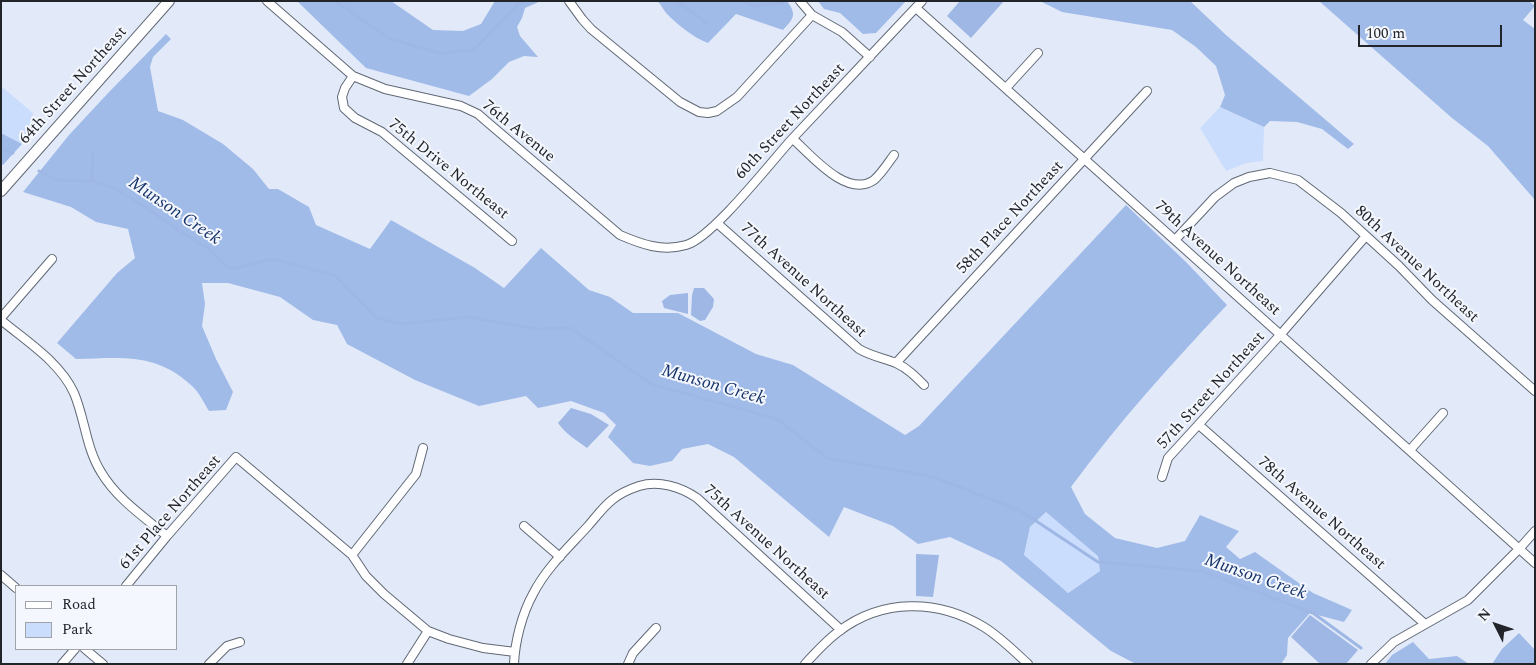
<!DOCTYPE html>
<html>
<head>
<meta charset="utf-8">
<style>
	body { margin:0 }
	#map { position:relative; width:1536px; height:665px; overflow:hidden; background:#e2eaf9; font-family:Spectral,serif }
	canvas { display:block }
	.frame { position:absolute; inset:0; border:2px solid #212429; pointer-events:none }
	.legend { position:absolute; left:15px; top:585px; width:162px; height:65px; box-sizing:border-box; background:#f4f7fd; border:1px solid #a0a3a8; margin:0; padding:6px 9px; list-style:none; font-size:15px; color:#212429 }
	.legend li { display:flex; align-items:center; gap:10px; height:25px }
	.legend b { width:25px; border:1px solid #a0a3a8 }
	.north { position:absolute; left:1471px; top:600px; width:50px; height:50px; -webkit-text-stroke:4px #f4f7fd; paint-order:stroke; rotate:311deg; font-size:14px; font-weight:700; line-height:20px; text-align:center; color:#212429 }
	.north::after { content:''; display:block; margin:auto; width:18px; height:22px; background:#212429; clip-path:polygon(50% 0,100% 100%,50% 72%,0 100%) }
	.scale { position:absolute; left:1358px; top:25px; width:144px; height:22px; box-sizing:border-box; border:2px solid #212429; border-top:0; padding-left:6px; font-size:15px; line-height:18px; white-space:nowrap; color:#212429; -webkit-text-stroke:4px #f4f7fd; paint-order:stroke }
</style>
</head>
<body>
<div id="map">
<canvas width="1536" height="665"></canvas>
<div class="frame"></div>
<ul class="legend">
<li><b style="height:6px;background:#fff"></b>Road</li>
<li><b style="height:14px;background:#cbddfc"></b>Park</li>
</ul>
<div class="north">N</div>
<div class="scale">100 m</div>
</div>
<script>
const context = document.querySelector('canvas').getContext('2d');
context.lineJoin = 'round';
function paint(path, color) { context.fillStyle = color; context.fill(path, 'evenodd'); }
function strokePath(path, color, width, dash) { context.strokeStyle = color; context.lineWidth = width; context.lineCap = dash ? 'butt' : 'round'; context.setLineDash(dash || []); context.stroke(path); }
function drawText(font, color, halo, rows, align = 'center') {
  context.font = font + ' Spectral,serif'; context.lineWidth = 4; context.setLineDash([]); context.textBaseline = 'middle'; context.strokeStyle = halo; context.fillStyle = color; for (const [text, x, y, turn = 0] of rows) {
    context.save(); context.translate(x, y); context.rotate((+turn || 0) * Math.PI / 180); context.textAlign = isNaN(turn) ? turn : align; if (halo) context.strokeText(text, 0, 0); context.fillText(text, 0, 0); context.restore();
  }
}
paint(new Path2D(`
	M1 86 33 113 32 129 22 144 1 133Z
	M1220 107 1264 127 1263 161 1246 163 1226 171 1200 128Z
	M1046 512 1098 555 1100 571 1067 593 1024 556 1030 527Z`), '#cbddfc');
paint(new Path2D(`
	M297 1H391L433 30 463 31 481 24 495 1H541L525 8 522 18 517 27 520 36 538 57 524 56 509 62 492 79 469 96 366 68Z
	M657 1H787C797 15 794 18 783 30L736 14 708 43C694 38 678 25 667 14 663 10 662 5 657 1Z
	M818 1H906L876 33 863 34 840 13 824 9Z
	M1040 1H1190L1226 35 1354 144 1348 149 1322 129 1297 122 1270 121 1264 127 1220 107 1225 95 1216 66 1196 47 1172 30 1062 12Z
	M1319 1H1529L1535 6 1523 20 1535 29V200L1488 146 1452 118Z
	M166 34 171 39 153 57 150 67 158 111 183 120 223 144 253 169 269 189H278L309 207 316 225 370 249 391 220 475 268 504 288 541 248 589 290 610 297 633 313H678L756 354 793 365 905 435 919 426 1126 205 1186 262 1227 305C1172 363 1118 423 1071 487L1085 514 1115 538 1157 548 1185 541 1200 515 1239 531 1226 547 1240 559 1255 552 1313 593 1352 610 1344 622 1310 613 1288 638 1287 655 1281 664H1136L1111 651 1001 561 950 537 918 544 893 526 844 507 829 537 734 457 708 444 682 449 672 461 650 466 633 463 608 437 616 425 604 413 571 401 538 408 526 396 479 406 415 380 347 344 337 325 313 320 280 297 228 283H202L205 304 202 326 216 359 233 392 226 410 209 411C204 403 199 392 192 386 156 352 121 358 76 359L57 343 117 273 135 258 128 229 96 222 71 207 23 192 69 135 110 91ZM1046 512 1098 556 1100 571 1068 593 1024 555 1030 527Z
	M1 133 22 144 3 165 1 164Z
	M1519 633 1535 650V664H1492L1502 649Z
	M1413 642 1429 659 1457 656 1469 664H1385L1392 655Z`), '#a1bbe9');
paint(new Path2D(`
	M960 1H1004L971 38 947 16Z
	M694 288H704L714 299 713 307 705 320 700 321 691 315 692 295Z
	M688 293V314L664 308 662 301 670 295Z
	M571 408 591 414 609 425 587 448C576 440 566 434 558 423Z
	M916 554 939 555 933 597 916 596Z
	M1310 615 1358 650 1346 664H1320L1291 637Z`), '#9eb7e5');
strokePath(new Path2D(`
	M335 1 390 39 440 53 474 50 517 5 525 1
	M677 1 708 24
	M744 1 753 6 783 3
	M1 149 13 153
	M39 171 57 180 92 181 112 187 150 210 179 231 208 248 230 269 274 259 336 276 377 318 399 324 470 317 536 329 571 328 651 384 777 419 827 458 934 477 1021 511 1098 562 1202 571 1313 613 1361 648
	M92 181 93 153`), '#9eb7e5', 3);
const street = new Path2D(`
	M267 1 353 76 385 89 461 106 478 114 486 121 620 235C641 244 662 252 686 245 712 238 771 162 792 139 835 93 879 47 922 1
	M569 1 582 19 591 29 680 102 699 112 708 113 717 111 737 97 812 15
	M800 1 812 15 842 32 870 57
	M916 8 1535 563
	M353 76 345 88 342 97 344 108 355 118 382 132 512 241
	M1006 88 1038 53
	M793 139C811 155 847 199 874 180 882 173 888 163 894 155
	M717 223 859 349C871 356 883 358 896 363 907 368 915 376 924 385
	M1175 240 1215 197 1234 183 1249 177 1270 173 1298 180 1341 213 1399 266 1432 300 1535 391
	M1 318 52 259
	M1 320C26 341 60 362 74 393 85 419 86 448 101 472 116 498 144 517 167 536
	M896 363 1147 91
	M1199 425 1425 624
	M1410 450 1443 413
	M1162 477 1168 458 1281 334 1366 236
	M524 526 560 557
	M352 555 416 474 423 448
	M1 575 16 588
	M126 586 167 536 236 457 352 555 366 576 384 594 428 631 449 639 483 648 515 652
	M85 649 103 664
	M62 664 75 649
	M209 664 227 646 240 642
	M407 664 428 631
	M514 664C515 641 522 614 533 594 546 568 569 547 588 526 596 517 603 507 612 500 619 494 630 489 639 486 659 480 681 487 697 498L841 630
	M628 664 633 653 656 628
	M805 664C815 653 826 641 838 632 882 598 938 599 984 627 1000 637 1014 651 1028 664
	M1371 664 1394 642 1468 600 1519 549 1535 531`);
const secondary = new Path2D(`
	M1 191 169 1`);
strokePath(street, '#616875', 10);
strokePath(secondary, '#616875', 12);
strokePath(street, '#fff', 8);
strokePath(secondary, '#fff', 10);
drawText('16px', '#212429', '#f4f7fd', [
	["64th Street Northeast",74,86,-48],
	["60th Street Northeast",791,122,-47],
	["76th Avenue",518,132,39],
	["75th Drive Northeast",448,170,39],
	["58th Place Northeast",1011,218,-47],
	["79th Avenue Northeast",1217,259,42],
	["80th Avenue Northeast",1416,265,43],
	["77th Avenue Northeast",803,281,42],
	["57th Street Northeast",1212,391,-48],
	["61st Place Northeast",171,513,-49],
	["78th Avenue Northeast",1321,514,41],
	["75th Avenue Northeast",766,543,42]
]);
drawText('italic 18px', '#18356b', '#f4f7fd', [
	["Munson Creek",174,212,34],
	["Munson Creek",713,386,16],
	["Munson Creek",1255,578,19]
]);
</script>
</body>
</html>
